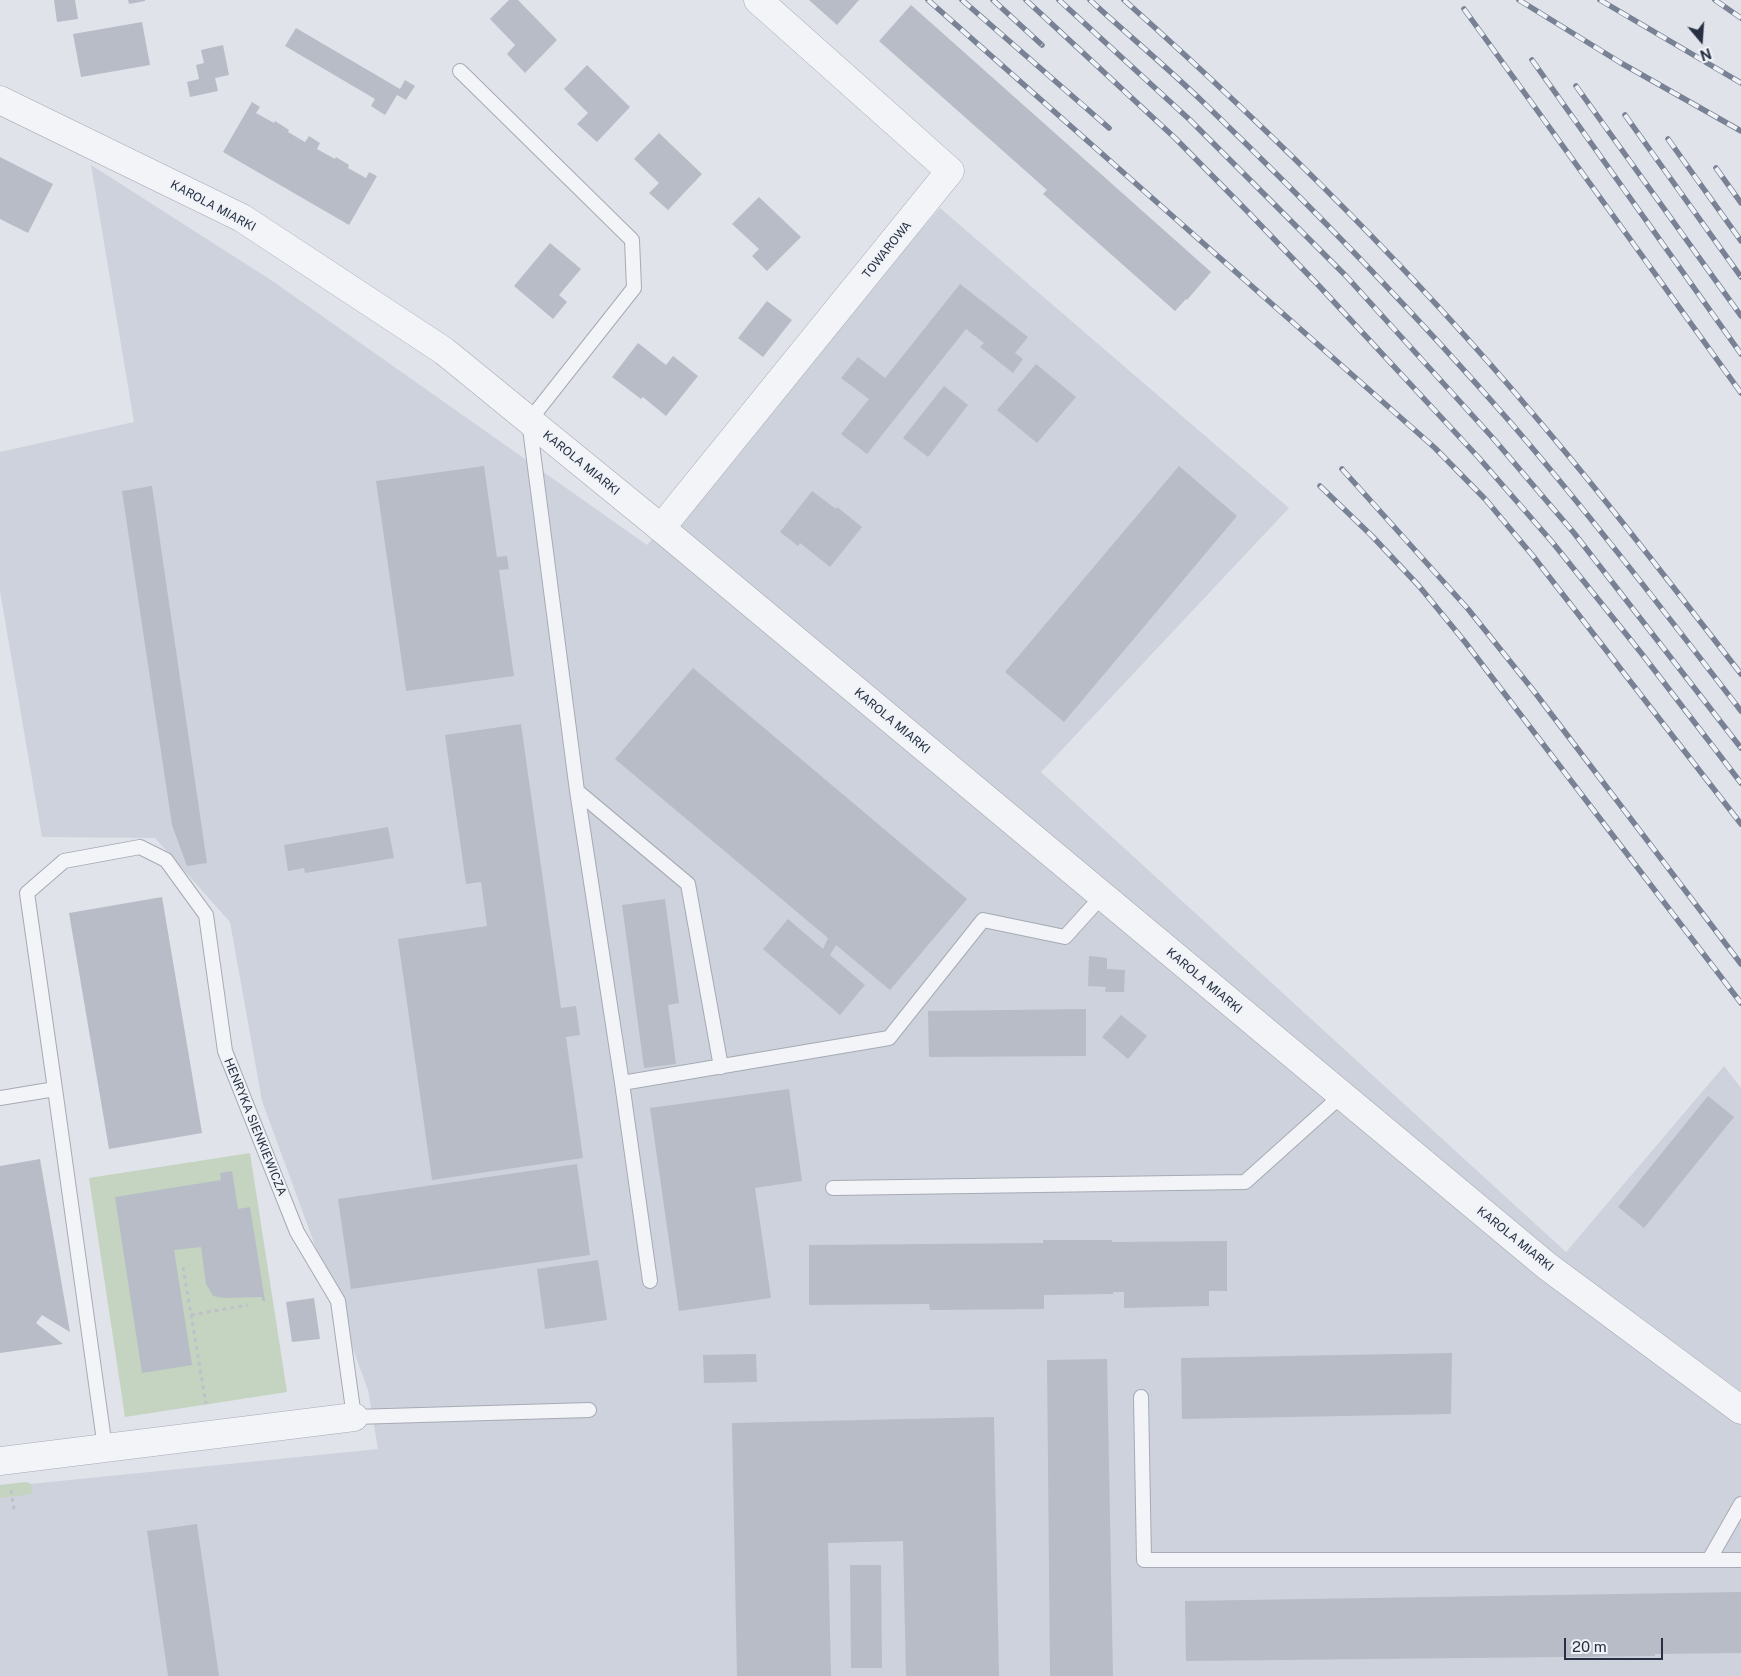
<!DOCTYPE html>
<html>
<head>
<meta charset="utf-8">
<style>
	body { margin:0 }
	#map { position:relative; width:1741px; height:1676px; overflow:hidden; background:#e0e3ea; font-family:"Public Sans",sans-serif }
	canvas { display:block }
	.north { position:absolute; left:1676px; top:15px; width:50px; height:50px; -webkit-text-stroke:4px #eff2f7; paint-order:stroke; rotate:162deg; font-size:14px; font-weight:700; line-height:20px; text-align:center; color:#273042 }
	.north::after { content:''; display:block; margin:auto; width:18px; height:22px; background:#273042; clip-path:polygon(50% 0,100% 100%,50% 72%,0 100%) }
	.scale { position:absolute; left:1564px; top:1638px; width:99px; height:22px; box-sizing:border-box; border:2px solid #273042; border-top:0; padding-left:6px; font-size:15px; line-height:18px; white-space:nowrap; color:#273042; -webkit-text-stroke:4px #eff2f7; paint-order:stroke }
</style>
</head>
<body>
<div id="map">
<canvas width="1741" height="1676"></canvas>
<div class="north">N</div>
<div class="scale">20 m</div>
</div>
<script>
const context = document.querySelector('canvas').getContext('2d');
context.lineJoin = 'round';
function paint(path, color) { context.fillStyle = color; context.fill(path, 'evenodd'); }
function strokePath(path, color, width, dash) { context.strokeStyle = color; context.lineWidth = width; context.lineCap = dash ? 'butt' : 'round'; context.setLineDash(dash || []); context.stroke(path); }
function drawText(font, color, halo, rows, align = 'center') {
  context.font = font + ' "Public Sans",sans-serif'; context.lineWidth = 4; context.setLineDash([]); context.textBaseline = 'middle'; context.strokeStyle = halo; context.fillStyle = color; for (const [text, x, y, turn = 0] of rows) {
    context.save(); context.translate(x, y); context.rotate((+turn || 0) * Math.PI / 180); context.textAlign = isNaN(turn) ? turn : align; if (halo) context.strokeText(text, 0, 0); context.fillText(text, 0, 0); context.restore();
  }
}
paint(new Path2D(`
	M91 165 271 280 647 545 940 208 1289 508 1041 772 1566 1252 1724 1066 1741 1088V1676H0V1487L378 1449 368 1390 262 1101 230 922 155 838 42 837 0 591V452L134 422Z`), '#ced2dc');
paint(new Path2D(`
	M250 1153 287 1392 125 1417 89 1178Z
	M26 1482 31 1484 32 1493 26 1495 0 1498V1485Z`), '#c4d4c0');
paint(new Path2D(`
	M54 0H75L78 19 57 22Z
	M128 0H145V1L129 4Z
	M509 0H518L557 40 525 73 507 54 515 45 490 19Z
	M809 0H859L837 25Z
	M911 5 1211 272 1187 300 1186 299 1175 311 1043 194 1047 190 879 41Z
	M142 22 150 65 81 77 73 34Z
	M296 28 400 89 405 80 415 86 406 100 397 95 385 115 371 106 375 99 285 46Z
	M223 45 229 75 215 78 218 91 190 97 187 82 199 79 196 65 204 63 201 50Z
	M587 65 630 107 597 142 577 124 588 113 564 89Z
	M252 102 260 107 256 113 274 123 275 121 289 130 288 132 305 142 309 136 320 143 317 149 335 159 336 157 349 165 348 168 366 178 369 172 377 176 349 225 223 152Z
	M659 133 702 174 668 210 649 193 659 183 634 159Z
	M0 157 53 184 28 233 0 219Z
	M759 197 801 237 767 271 752 256 759 249 732 224Z
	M550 243 581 269 559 295 567 302 553 319 514 286Z
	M960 284 1028 337 1015 353 1023 359 1013 373 980 347 984 343 966 329 867 454 841 434 869 399 841 378 858 357 885 378Z
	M767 301 792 320 763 357 738 338Z
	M638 343 666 365 673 356 698 376 666 416 643 397 641 399 612 377Z
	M1036 364 1076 397 1037 443 997 410Z
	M944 386 968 405 928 457 903 438Z
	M484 466 497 557 507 556 509 569 499 570 514 676 406 691 376 481Z
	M1179 466 1237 516 1064 722 1005 672Z
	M152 486 207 863 187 866 172 825 122 491Z
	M812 491 836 509 837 507 862 527 830 567 800 543 798 546 780 532Z
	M693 668 967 899 890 990 836 945 830 955 865 985 840 1015 763 949 788 919 823 949 828 938 615 759Z
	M521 724 561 1008 576 1006 580 1035 566 1037 583 1158 432 1180 398 939 487 926 481 882 466 884 445 735Z
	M388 827 394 858 305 873 304 868 288 871 284 845Z
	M162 897 202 1133 109 1149 69 913Z
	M665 899 679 1003 668 1005 676 1064 644 1068 622 905Z
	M1089 956 1107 958V969L1125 970 1124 992H1105L1106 987 1088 986Z
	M1086 1009V1056L929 1057 928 1011Z
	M1121 1015 1147 1036 1128 1059 1102 1037Z
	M789 1089 802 1181 755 1188 771 1298 679 1311 650 1108Z
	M1708 1096 1734 1117 1644 1228 1618 1207Z
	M40 1159 70 1332 42 1315 36 1323 63 1344 0 1353V1166Z
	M577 1164 590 1255 351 1289 338 1199Z
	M232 1171 238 1209 250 1207 265 1301H262V1297L224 1298 213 1296 206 1284 201 1247 174 1250 192 1365 142 1373 115 1197 221 1180 220 1173Z
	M1043 1240H1112V1242L1227 1241V1291H1209V1306L1124 1308V1292H1113V1294L1044 1295V1309L930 1310 929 1304 809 1305V1245L1043 1243Z
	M598 1260 607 1320 545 1329 537 1269Z
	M314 1298 320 1339 292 1342 286 1302Z
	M1452 1353 1451 1414 1182 1419 1181 1358Z
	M756 1354 757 1382 704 1383 703 1355Z
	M1107 1359 1113 1676H1050L1047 1360Z
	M994 1417 999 1676H906L903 1541 828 1543 831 1676H737L732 1423Z
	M197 1524 219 1676H168L147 1531Z
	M850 1565H881L882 1668H851Z
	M1741 1592V1653L1655 1654V1656L1186 1661 1185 1601Z`), '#b7bcc7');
const service = new Path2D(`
	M460 71 632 240 634 288 529 421 577 791 622 1083 650 1281
	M577 791 688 884 721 1067
	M622 1083 889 1038 983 920 1065 937 1102 896
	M55 1089 105 1448
	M0 1098 55 1089 27 893 64 861 140 847 166 860 206 915 225 1051 297 1232 338 1301 354 1417 589 1410
	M833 1188 1245 1182 1342 1095
	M1141 1397 1144 1560H1709L1741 1504
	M1709 1560H1741`);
const minor = new Path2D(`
	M661 528 950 171 758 0
	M0 1461 354 1417`);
const tertiary = new Path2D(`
	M0 100 242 218 444 351 661 528 1547 1266 1741 1410`);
strokePath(service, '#a5aab4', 16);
strokePath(minor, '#a5aab4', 29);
strokePath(tertiary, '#a5aab4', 29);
strokePath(new Path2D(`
	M183 1267 206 1404
	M191 1315 248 1305
	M11 1490 14 1509`), '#bec1c9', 3, [4, 4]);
strokePath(service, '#f3f4f8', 14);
strokePath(minor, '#f3f4f8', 28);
strokePath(tertiary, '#f3f4f8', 28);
const rail = new Path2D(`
	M928 0 1435 448 1486 500 1533 556 1741 824
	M962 0 1109 128
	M993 0 1042 45
	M1026 0 1175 138 1248 212 1321 288 1479 458 1553 543 1642 654 1741 783
	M1059 0 1190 120 1346 276 1492 437 1574 533 1741 748
	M1090 0C1128 35 1168 68 1205 104 1311 206 1414 312 1511 423 1591 516 1666 614 1741 711
	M1124 0C1269 129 1409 267 1534 415 1606 499 1673 587 1741 674
	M1519 0 1621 63 1741 131
	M1600 0 1741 83
	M1715 0 1741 18
	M1464 9 1741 393
	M1532 60 1741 354
	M1576 86 1741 316
	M1625 115 1741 277
	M1668 139 1741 241
	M1716 168 1741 203
	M1342 469 1468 609 1533 690 1741 964
	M1320 486 1372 536 1419 586 1465 642 1741 1003`);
strokePath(rail, '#788294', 5.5);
strokePath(rail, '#eff2f7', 4, [11]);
drawText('12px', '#273042', '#eff2f7', [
	["KAROLA MIARKI",213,206,28],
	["TOWAROWA",887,250,-51],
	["KAROLA MIARKI",581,463,39],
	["KAROLA MIARKI",892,721,40],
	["KAROLA MIARKI",1204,981,40],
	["HENRYKA SIENKIEWICZA",255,1127,68],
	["KAROLA MIARKI",1515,1239,39]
]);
</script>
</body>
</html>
